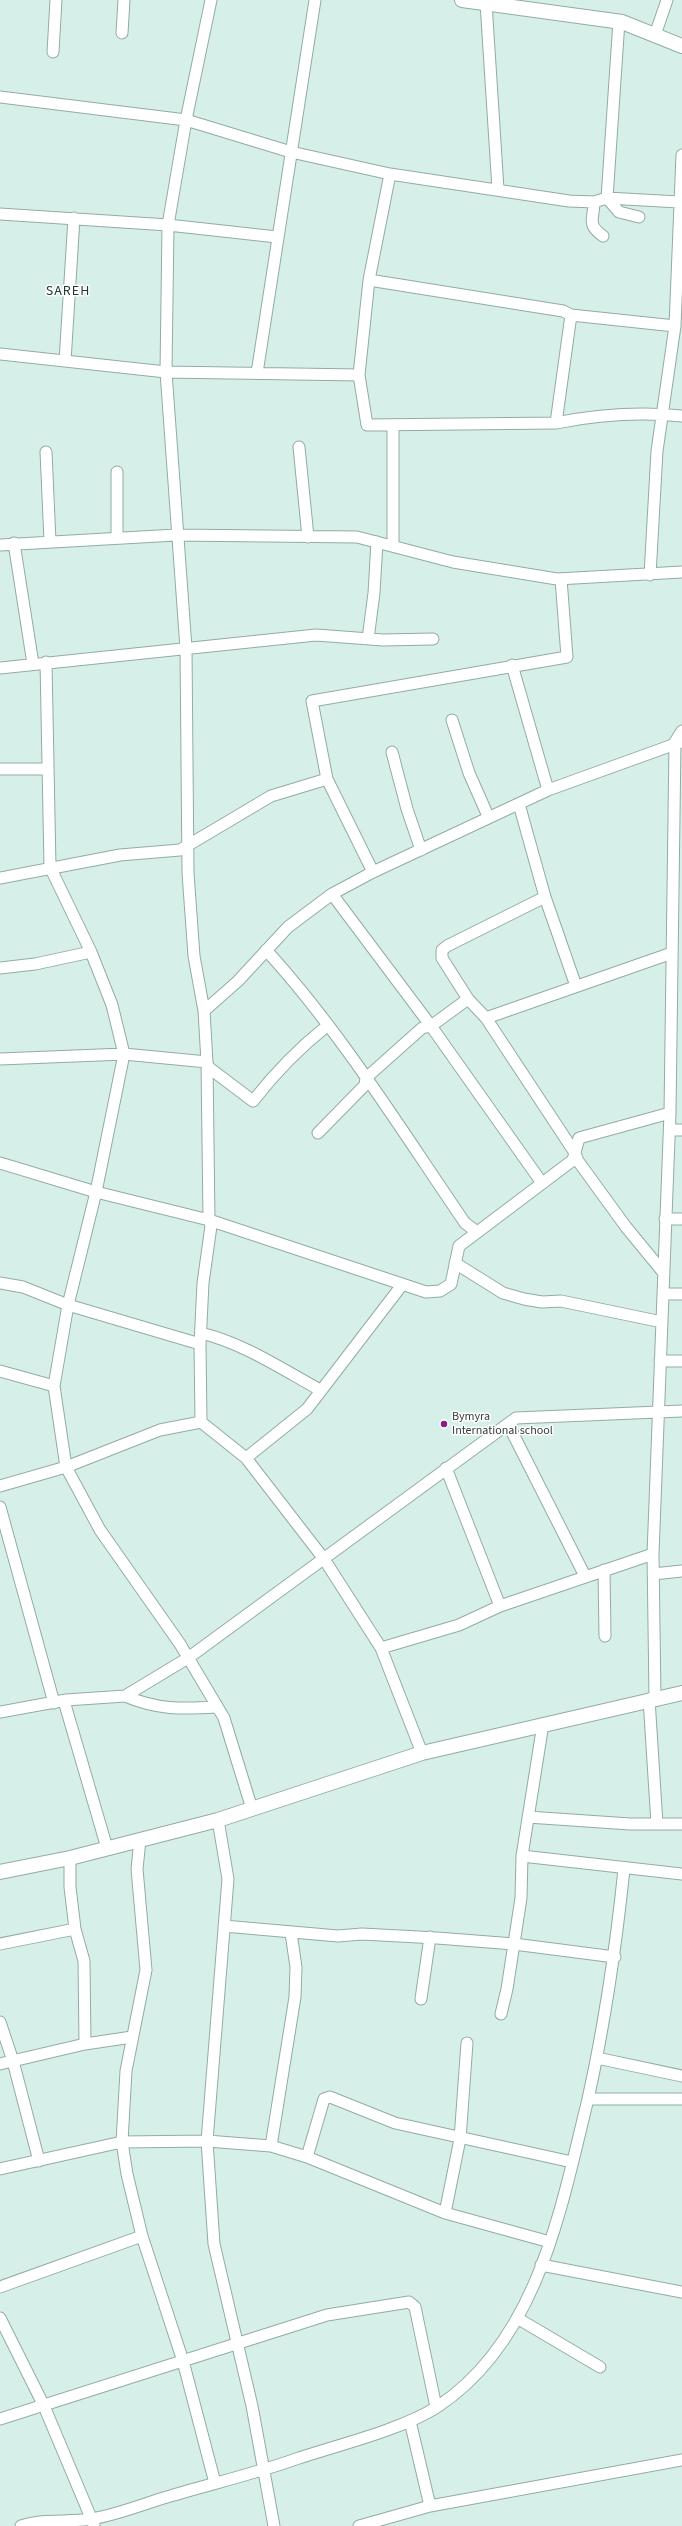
<!DOCTYPE html>
<html>
<head>
<meta charset="utf-8">
<style>
	body { margin:0 }
	canvas { display:block; background:#d6f0e9 }
</style>
</head>
<body>
<canvas width="682" height="2526"></canvas>
<script>
const context = document.querySelector('canvas').getContext('2d');
context.lineJoin = 'round';
function strokePath(path, color, width, dash) { context.strokeStyle = color; context.lineWidth = width; context.lineCap = dash ? 'butt' : 'round'; context.setLineDash(dash || []); context.stroke(path); }
function drawText(font, color, halo, rows, align = 'center') {
  context.font = font + ' "Source Sans 3",sans-serif'; context.lineWidth = 3; context.setLineDash([]); context.textBaseline = 'middle'; context.strokeStyle = halo; context.fillStyle = color; for (const [text, x, y, turn = 0] of rows) {
    context.save(); context.translate(x, y); context.rotate((+turn || 0) * Math.PI / 180); context.textAlign = isNaN(turn) ? turn : align; if (halo) context.strokeText(text, 0, 0); context.fillText(text, 0, 0); context.restore();
  }
}
const minor = new Path2D(`
	M486 3 498 189
	M619 21 607 198 619 212 639 217
	M122 33 124 0
	M655 35 667 0
	M53 52 56 0
	M0 97 186 120 291 152 390 174 569 201 594 202 607 198 679 202
	M390 174 369 280 359 375 367 425 556 423C596 415 641 412 682 416
	M594 202C594 219 586 224 603 236
	M0 214 168 225 277 237
	M369 280 563 311 571 315 675 326
	M0 354 166 372 359 375
	M65 361 74 218
	M257 373 315 0
	M556 423 571 315
	M299 447 308 537
	M46 452 50 541
	M117 472V538
	M14 543 33 664
	M0 545 176 535 357 537 453 562 557 579 682 572
	M393 546V425
	M650 575 657 451 675 326 682 155
	M368 639 374 593 377 542
	M512 665 548 790
	M0 668 316 635 383 640 433 639
	M452 720 469 773 488 816
	M392 752 407 809 421 850
	M0 769H48
	M519 804 545 897 576 986
	M373 872 327 779 312 701 567 657 561 579
	M0 878 120 855 180 850 271 796 327 779
	M332 894 431 1026 542 1183
	M545 897 447 946 442 950V958L468 999 486 1018 575 1153 578 1161 626 1227 663 1272
	M266 950C341 1032 402 1131 465 1223L477 1232
	M0 968 35 964 91 952
	M204 1011 238 981 288 927 332 894 373 872 548 790 681 742
	M486 1018 672 953
	M0 1059 124 1054 112 1005 91 952 50 867 46 662
	M670 1130H682
	M318 1133 365 1085 366 1078 422 1028 431 1026 468 999
	M0 1163 96 1192 209 1220 426 1292 440 1291 451 1284 459 1246 573 1160 579 1138 670 1113
	M665 1219H682
	M455 1263 503 1293 524 1299 542 1302 561 1301 662 1322
	M0 1283 23 1287 68 1305 200 1344 201 1422
	M663 1294H682
	M201 1333C243 1343 282 1369 320 1390
	M200 1344 203 1283 211 1226 209 1220 207 1062 204 1011 194 956 188 873 186 648 166 372 168 225 186 120 211 0
	M660 1361H682
	M0 1371 54 1386
	M508 1424 585 1576
	M246 1458 307 1409 402 1285
	M446 1468 500 1606
	M0 1486 66 1467 160 1430 201 1422 246 1458 324 1559 381 1648 422 1753
	M0 1507 54 1703
	M604 1570 605 1636
	M653 1574 682 1571
	M381 1648 459 1625 500 1606 653 1554
	M125 1696C158 1710 181 1709 217 1707
	M655 1698 653 1554 670 1113 675 742 682 731
	M649 1699 657 1824
	M64 1701 107 1848
	M0 1712 66 1700 125 1696 188 1658 516 1418 682 1411
	M252 1809 224 1718 180 1644 100 1530 66 1467 54 1386 68 1305 96 1192 124 1054 207 1062 208 1067 253 1101C275 1073 299 1048 327 1026
	M528 1817 630 1824H682
	M218 1820 228 1879 207 2141 214 2244 252 2406 274 2526
	M140 1840 137 1869 146 1970 126 2071 122 2142 127 2174 142 2236 183 2361 215 2483
	M522 1856 682 1874
	M224 1926 338 1936 362 1934 437 1938 514 1944 615 1957
	M75 1929 84 1961 85 2044
	M0 1944 75 1929 70 1887V1858
	M421 1999 430 1937
	M501 2014 507 1989 521 1898 522 1856 543 1724
	M0 2022 13 2061 39 2161
	M597 2058 682 2076
	M0 2064 85 2044 132 2037
	M588 2099C605 2022 616 1947 624 1869
	M271 2146 295 1997 296 1967 291 1933
	M307 2157 324 2099 330 2097 395 2123 572 2162
	M0 2169 122 2142 207 2141 271 2146 307 2157 445 2213 550 2242
	M445 2213 460 2139 467 2043
	M541 2265 682 2292
	M0 2287 142 2236
	M0 2318 44 2406 94 2525
	M517 2318 600 2367
	M0 2419 327 2315 409 2302 415 2307 436 2407
	M410 2421 430 2506
	M21 2526C44 2518 68 2523 91 2519 117 2515 143 2504 167 2497 210 2484 254 2474 296 2459 338 2445 401 2430 437 2407 538 2341 561 2208 588 2099H682
	M359 2526 430 2506 682 2460`);
const tertiary = new Path2D(`
	M462 0 622 22 682 46
	M0 1872 70 1858 218 1820 422 1753 682 1693`);
strokePath(minor, '#93aba5', 13);
strokePath(tertiary, '#93aba5', 16);
strokePath(minor, '#fff', 11);
strokePath(tertiary, '#fff', 14);
for (const [x, y, r, color] of [
	[444,1424,4,"#881f85"]
]) { const dot = new Path2D(); dot.arc(x, y, r, 0, 2 * Math.PI); context.fillStyle = color; context.fill(dot); strokePath(dot, '#fff', 1.5); }
drawText('12px', '#323c3a', '#fff', [
	["Bymyra",452,1417],
	["International school",452,1431]
], 'left');
context.letterSpacing = '1px';
drawText('14px', '#243934', '#fff', [
	["SAREH",68,292]
]);
context.letterSpacing = '0px';
</script>
</body>
</html>
